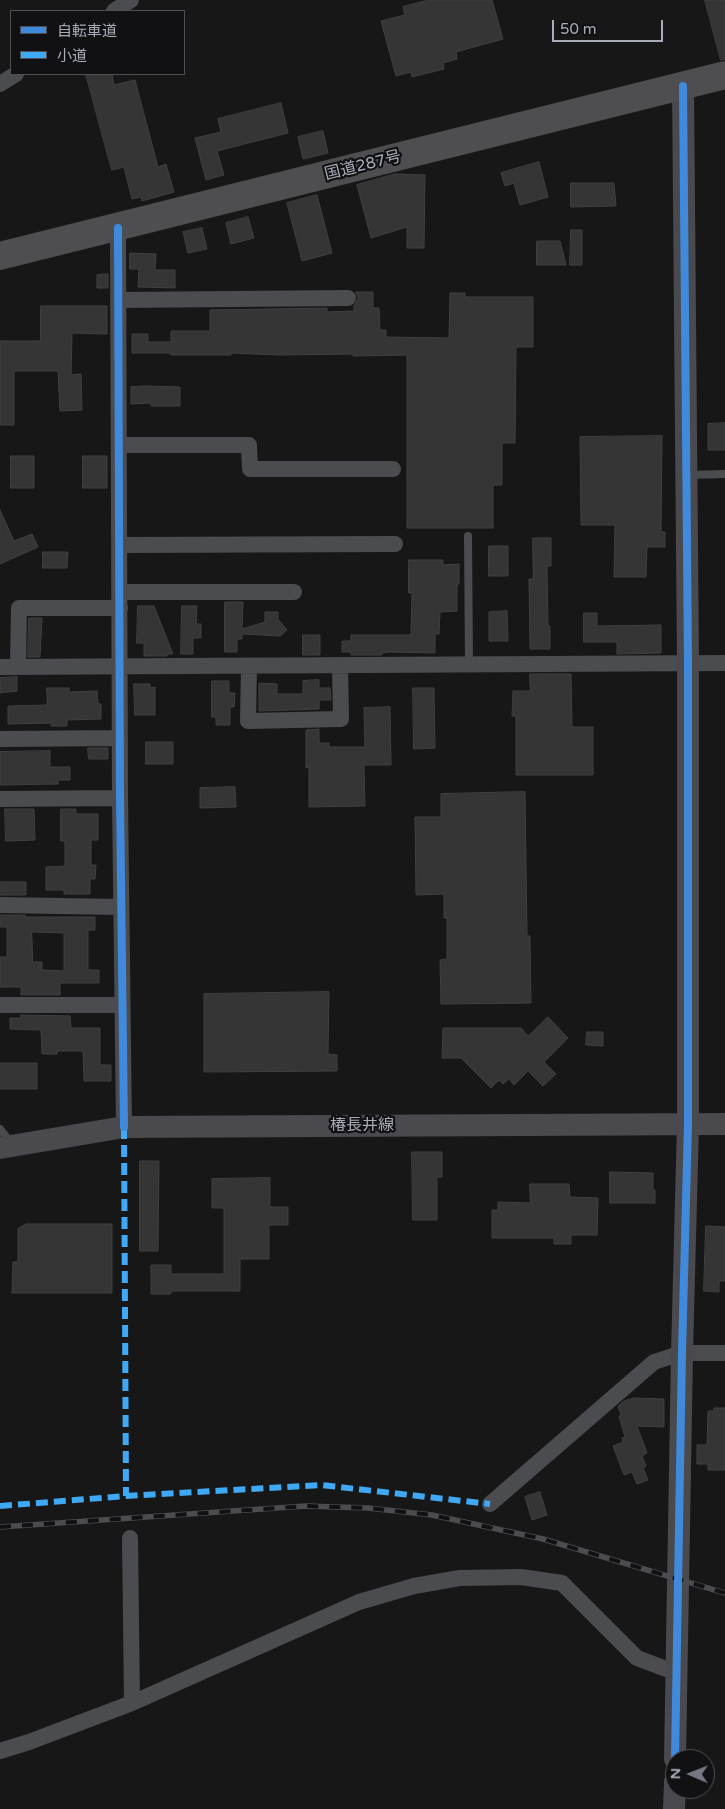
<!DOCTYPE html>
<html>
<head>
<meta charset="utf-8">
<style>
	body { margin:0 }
	#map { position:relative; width:725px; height:1809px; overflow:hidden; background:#171717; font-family:"Varela Round","Noto Sans JP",sans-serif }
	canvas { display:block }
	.legend { position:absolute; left:10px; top:10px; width:175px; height:65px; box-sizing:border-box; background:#111113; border:1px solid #4d4f55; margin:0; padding:6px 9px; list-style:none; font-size:15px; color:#a8adb8 }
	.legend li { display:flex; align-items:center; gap:10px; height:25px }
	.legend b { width:25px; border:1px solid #4d4f55 }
	.north { position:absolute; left:665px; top:1749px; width:50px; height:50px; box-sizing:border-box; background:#111113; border:1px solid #4d4f55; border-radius:50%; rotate:271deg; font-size:14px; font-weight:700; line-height:20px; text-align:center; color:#a8adb8 }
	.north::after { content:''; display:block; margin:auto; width:18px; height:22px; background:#757880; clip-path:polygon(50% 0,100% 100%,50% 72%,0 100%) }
	.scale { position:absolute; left:552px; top:20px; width:111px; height:22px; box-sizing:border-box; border:2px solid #a8adb8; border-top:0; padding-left:6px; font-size:15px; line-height:18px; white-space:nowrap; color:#a8adb8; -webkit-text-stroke:4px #111113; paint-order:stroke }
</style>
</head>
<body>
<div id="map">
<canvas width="725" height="1809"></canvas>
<ul class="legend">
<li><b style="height:6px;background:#408adc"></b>自転車道</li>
<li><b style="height:6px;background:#3fa9f5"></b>小道</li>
</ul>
<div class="north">N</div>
<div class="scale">50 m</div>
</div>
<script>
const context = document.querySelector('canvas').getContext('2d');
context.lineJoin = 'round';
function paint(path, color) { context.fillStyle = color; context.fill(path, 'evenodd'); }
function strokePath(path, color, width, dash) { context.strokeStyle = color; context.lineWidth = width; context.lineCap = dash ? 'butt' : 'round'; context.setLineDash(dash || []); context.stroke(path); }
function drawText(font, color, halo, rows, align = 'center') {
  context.font = font + ' "Varela Round","Noto Sans JP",sans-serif'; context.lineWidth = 4.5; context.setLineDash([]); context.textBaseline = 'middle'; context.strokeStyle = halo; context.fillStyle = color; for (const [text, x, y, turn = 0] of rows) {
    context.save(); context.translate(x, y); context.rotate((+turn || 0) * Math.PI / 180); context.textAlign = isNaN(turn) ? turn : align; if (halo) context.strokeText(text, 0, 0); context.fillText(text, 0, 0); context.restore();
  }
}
const building = new Path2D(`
	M429 0H492L503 39 456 52 457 59 443 63 444 69 412 77 411 72 396 76 381 21 405 15 403 7Z
	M705 0H725V59L721 60Z
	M86 74H112L114 85 135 80 158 167 166 164 174 192 142 201 141 197 132 199 124 167 112 170Z
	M281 103 288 133 217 151 224 175 206 180 195 138 221 132 218 119Z
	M323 131 328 153 303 159 298 137Z
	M539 162 548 197 520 205 514 183 505 186 501 173Z
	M395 174 425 175 424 248H407V227L371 238 357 185Z
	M571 183H614L616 206 571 207Z
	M317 195 332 253 302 261 287 203Z
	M248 217 254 238 231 244 226 223Z
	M202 228 207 249 188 253 183 232Z
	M571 230H582V265H570Z
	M537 241H560L566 265H537Z
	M130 253 156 254 155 270H175V288L138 287 139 269H130Z
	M108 274V288H97V275Z
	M356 292H373V308H379L380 330H386V337L449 338 450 293H465V297H533V347H516L515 443H502V485H493V528H407V355L353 356V354L279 355 231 353V355H171V353H132V334H148V342H171V331H210V310L327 308V312L354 311V306L358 298Z
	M41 306H107V334L72 333 71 375 81 374 82 410 60 411 58 371H14V425H0V341H40Z
	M145 386 180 387V406H151V403L131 404V387Z
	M725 423V450H708V424Z
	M662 436 661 532H665V547H647L646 577H614L615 525H581L580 437Z
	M11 456H34V488H11Z
	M83 456H107V488H83Z
	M0 510 14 541 32 534 38 547 0 564Z
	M533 538H551V566H547L548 626H550V649H530L529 579H533Z
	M489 546H508V576H489Z
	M43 552H68L67 568H43Z
	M409 560H443V565L459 564V584H457V611L440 612 439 634H435V653L389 652 382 653V655H351V652H342V641H351V635H411L412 593H409Z
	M225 602H243L242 629 265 622V612H278V619L287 630 280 636 242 634V639H237V652H225Z
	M138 606H154L173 654H167V656H144V643H137Z
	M182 606H197L196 624H201V638H193V654H181Z
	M507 611 508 641H489V612Z
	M584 613H597V626L661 625V653L617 654V642H584Z
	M29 618H42L40 657H28Z
	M303 635H320V655H303Z
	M530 674H571L572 727H593V775H516V716H512L513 691H530Z
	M17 677V691L0 693V678Z
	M319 680V688H330L331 700H319V709L259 711V683L277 684V694H303V681Z
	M212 681H229V693H235L234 707H230V725H216V717H212Z
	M134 684H150V688L155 687V715H135Z
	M47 688H69V692L97 691 98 704H101V719L67 720V726H51V723L8 724V706L47 705Z
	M413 688H434L435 748 414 749Z
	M390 707 391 765H364L365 806 309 807V767L306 768V730L319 729V743H329V747H365L364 708Z
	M146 742H173V764H146Z
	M88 748H108V759H89Z
	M50 751V767H70V780H58V784L0 785V752Z
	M235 787 236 807 200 808V788Z
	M525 792 527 936H530L531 1003 441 1004 440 960 447 959V918H444V894L416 895 415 817H441V794Z
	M5 809H34L35 840 6 841Z
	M61 809H76V814H98V840H91V865H96L95 879H90V894H64V890H46V867L65 866V841H61Z
	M0 882H26V895H0Z
	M0 915H25V917H95V930H88V970H99V983H60V995H21V987H0V957H7V927H0ZM32 932 64 933V971L42 970V962H33Z
	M329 992 328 1054 337 1055V1071L204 1072V994Z
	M21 1015 70 1016 71 1028H100V1065H111V1081H84L83 1051H57V1054H42L41 1030 10 1029V1018H21Z
	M548 1017 568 1038 544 1062 556 1074 543 1086 528 1071 514 1085 509 1079 503 1084 499 1080 491 1088 461 1058H442L443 1028H521L528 1036Z
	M587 1032H603V1046L586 1045Z
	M0 1063H37V1089H0Z
	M412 1152H442V1177H437V1220H413Z
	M140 1161H159L158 1251H140Z
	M610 1172 653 1173V1190H655V1203H610Z
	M270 1178V1207H288V1225H269V1259H240V1291H171V1294H151V1265H171V1274H224V1208H212V1179Z
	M530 1184H569L570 1197 598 1198 597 1235H571V1244H554V1238H492V1210H498V1202L530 1203Z
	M26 1224H112V1293H12L13 1262H18V1229Z
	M706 1226 725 1227V1281H719V1292L704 1291Z
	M634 1398 664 1399V1427L637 1426 647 1453 642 1456 646 1466 643 1468 648 1480 637 1484 632 1472 624 1475 613 1446 623 1442 622 1438 625 1437 619 1416 621 1415 618 1406 624 1401Z
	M714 1408H725V1470H708V1464H697V1445H707L708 1411H714Z
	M540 1492 547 1515 532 1520 525 1497Z`);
paint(building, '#353536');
strokePath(building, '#3f4043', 1);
strokePath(new Path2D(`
	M688 475 725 474
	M468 536 469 665
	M0 1129 11 1143`), '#4b4c50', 8);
strokePath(new Path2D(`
	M114 11 131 0
	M0 84 16 74
	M118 228 120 798 124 1127
	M118 300 348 298
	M120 445H249L250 469H393
	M120 545 395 544
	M120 592H294
	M249 666 248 721 341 719 340 666
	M0 667 725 663
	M18 667 19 608H120
	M0 739 120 738
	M0 799 120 798
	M0 905 121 907
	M0 1005H122
	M490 1504 654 1362 682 1353H725
	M130 1538 132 1703
	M0 1751 29 1742 132 1703 359 1602 414 1586 460 1578 521 1577 562 1583 637 1658 677 1673`), '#4b4c50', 16);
strokePath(new Path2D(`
	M0 1148 124 1127 725 1124
	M675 1759 682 1353 688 1124V663L683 86
	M674 1809 675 1782`), '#4a4a4e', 22);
strokePath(new Path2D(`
	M0 256 725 75`), '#4e4e51', 28);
const rail = new Path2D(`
	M0 1527 306 1506 368 1508 432 1515 543 1539 725 1593`);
strokePath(rail, '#4b4c4f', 5.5);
strokePath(rail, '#111113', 4, [11]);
strokePath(new Path2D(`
	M124 1127 126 1496
	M0 1506 126 1496 321 1485 490 1504`), '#3fa9f5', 6, [12, 6]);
strokePath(new Path2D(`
	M118 228 120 798 124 1127
	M675 1759 682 1353 688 1124V663L683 86`), '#408adc', 8);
drawText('16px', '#a8adb8', '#111113', [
	["国道287号",363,166,-14],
	["椿長井線",362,1126]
]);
</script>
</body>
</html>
